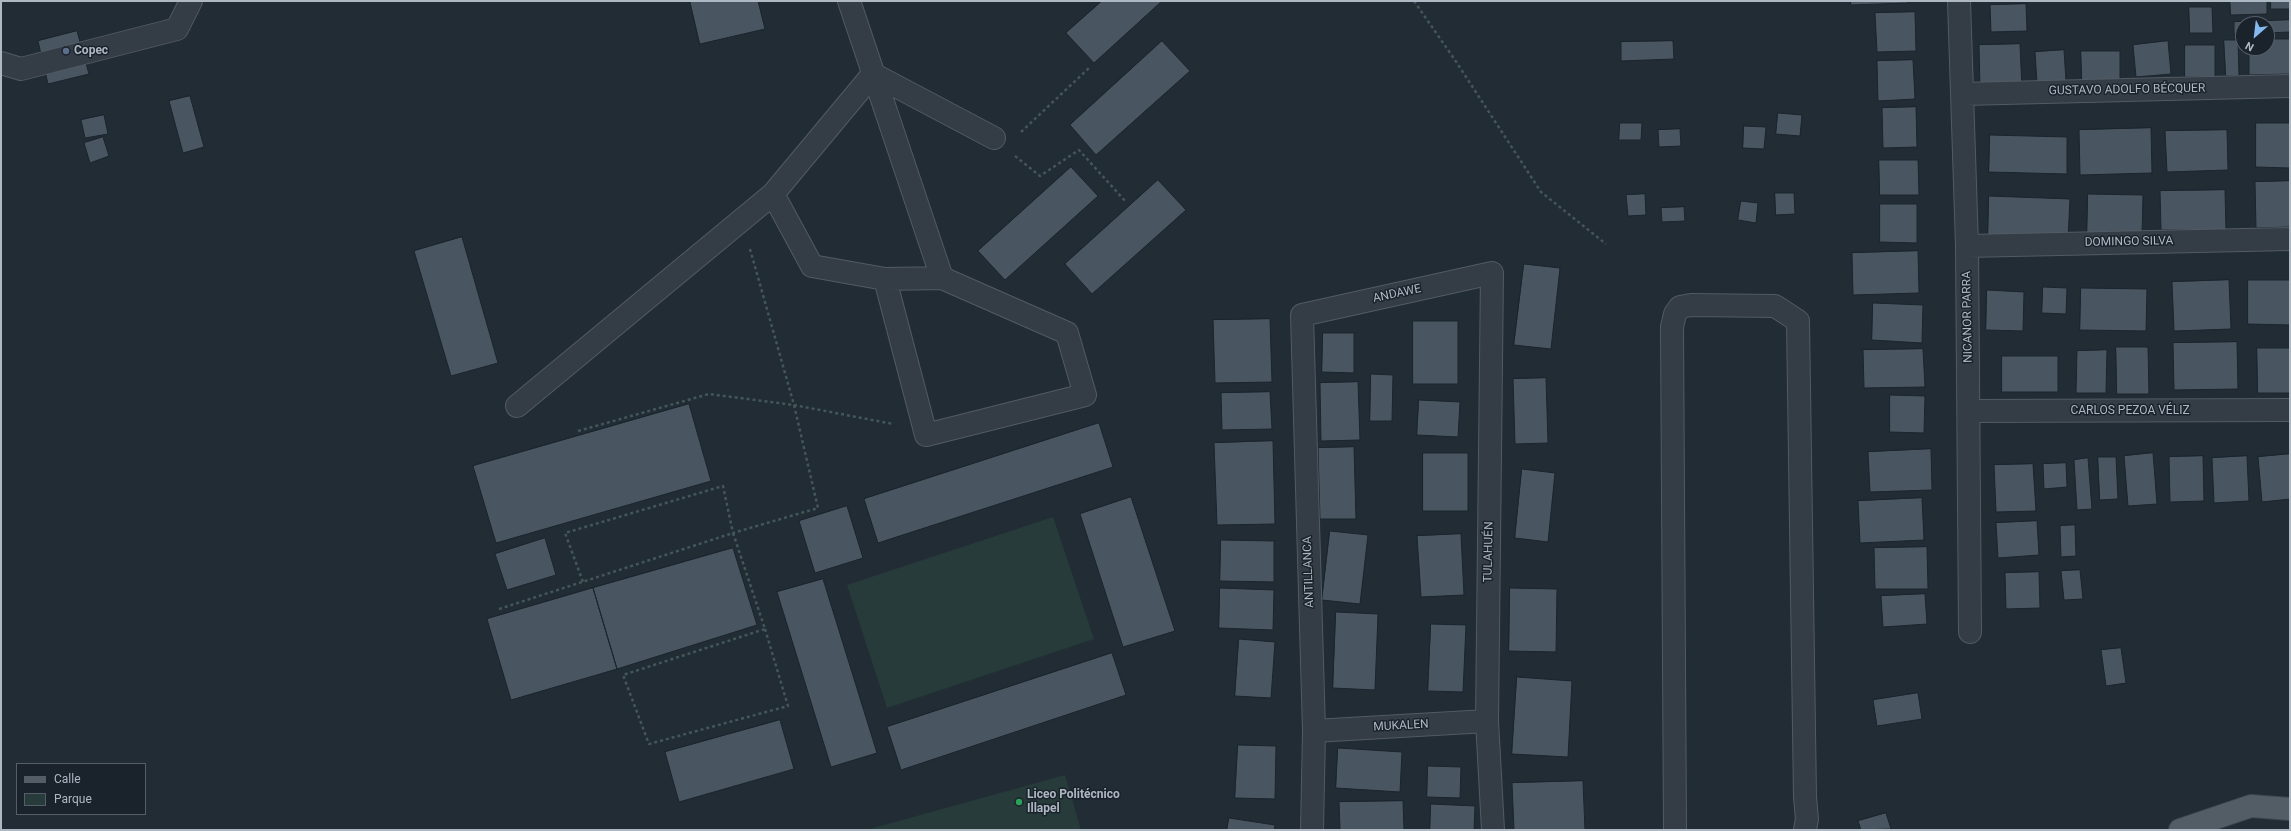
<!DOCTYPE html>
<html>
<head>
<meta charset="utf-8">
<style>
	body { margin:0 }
	#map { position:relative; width:2291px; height:831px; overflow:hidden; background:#212c35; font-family:Roboto,sans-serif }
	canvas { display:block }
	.frame { position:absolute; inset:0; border:2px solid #aeb8c3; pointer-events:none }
	.legend { position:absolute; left:16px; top:763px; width:130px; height:52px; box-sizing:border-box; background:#1a222b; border:1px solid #555e68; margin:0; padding:5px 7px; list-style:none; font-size:12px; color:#aeb8c3 }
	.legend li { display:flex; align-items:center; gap:8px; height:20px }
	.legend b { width:20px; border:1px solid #555e68 }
	.north { position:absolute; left:2235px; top:16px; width:40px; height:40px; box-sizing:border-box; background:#1a222b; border:1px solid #555e68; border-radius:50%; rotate:208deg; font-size:11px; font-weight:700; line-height:16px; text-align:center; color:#aeb8c3 }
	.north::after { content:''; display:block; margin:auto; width:14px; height:18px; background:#85baf1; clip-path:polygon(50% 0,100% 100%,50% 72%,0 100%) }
</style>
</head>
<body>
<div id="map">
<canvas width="2291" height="831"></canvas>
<div class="frame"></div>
<ul class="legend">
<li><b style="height:5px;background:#525d66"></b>Calle</li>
<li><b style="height:11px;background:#273c3a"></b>Parque</li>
</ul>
<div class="north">N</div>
</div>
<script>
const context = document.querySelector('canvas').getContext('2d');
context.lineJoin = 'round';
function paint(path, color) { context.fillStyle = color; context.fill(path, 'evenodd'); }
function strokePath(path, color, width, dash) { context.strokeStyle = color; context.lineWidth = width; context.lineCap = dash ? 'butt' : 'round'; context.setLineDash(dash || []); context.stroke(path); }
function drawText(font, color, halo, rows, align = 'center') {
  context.font = font + ' Roboto,sans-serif'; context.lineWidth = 3; context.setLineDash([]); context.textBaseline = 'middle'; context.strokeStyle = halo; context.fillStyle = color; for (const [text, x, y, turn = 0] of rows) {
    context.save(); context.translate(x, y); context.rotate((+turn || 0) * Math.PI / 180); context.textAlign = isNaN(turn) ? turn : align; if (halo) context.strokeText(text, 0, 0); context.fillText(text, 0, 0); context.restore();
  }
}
paint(new Path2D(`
	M1053 517 1094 639 887 708 847 585Z
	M1065 775 1081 830H866Z`), '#273c3a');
const building = new Path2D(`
	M690 1H758L765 29 700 44Z
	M1102 1H1162L1094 63 1066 33Z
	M1851 1H1908V3L1851 5Z
	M2230 1H2267V14L2231 15Z
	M2271 1H2290V9H2271Z
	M2026 4 2027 31 1991 32 1990 5Z
	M2189 7H2212L2213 33H2190Z
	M1915 12 1916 51 1877 52 1875 13Z
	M2290 20V32L2267 33V24H2243V33L2234 34V22Z
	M77 31 89 74 48 84 38 41Z
	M2267 39H2290V74L2249 75V48H2267Z
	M2224 40H2238L2239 76H2226Z
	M1162 41 1190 71 1096 155 1070 125Z
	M1673 41 1674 59 1621 61V42Z
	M2168 41 2171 74 2136 77 2133 45Z
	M2020 44 2022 88 1980 90 1979 45Z
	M2185 45H2215V77H2185Z
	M2064 50 2066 81 2037 83 2035 52Z
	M2081 51H2120V80H2082Z
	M1913 60 1915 99 1878 101 1877 61Z
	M190 96 204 147 183 153 169 101Z
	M1916 107 1917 147 1883 148 1882 108Z
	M1778 113 1802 115 1800 136 1776 134Z
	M104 115 108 134 85 138 81 120Z
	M1620 123H1642L1641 140H1619Z
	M2256 123H2290V168L2256 167Z
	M1744 126 1766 127 1764 149 1743 148Z
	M2151 128 2152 173 2080 175 2079 130Z
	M1680 129 1681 146 1659 147 1658 130Z
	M2227 130 2228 170 2167 172 2165 131Z
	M1990 135 2067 137V174L1989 172Z
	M103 137 109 156 90 163 84 143Z
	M1879 160H1918L1919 195H1880Z
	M1071 167 1098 196 1005 280 978 251Z
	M1158 180 1186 210 1092 294 1065 264Z
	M2290 181V227L2256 228 2255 182Z
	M2225 190 2226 230H2161L2160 191Z
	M1775 193H1794L1795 214 1776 215Z
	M1645 194 1646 215 1628 216 1626 195Z
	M2088 194 2143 195 2142 235 2087 234Z
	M1989 196 2070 199 2068 239 1988 235Z
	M1741 201 1758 203 1756 223 1738 220Z
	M1880 204H1917V243L1880 242Z
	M1684 207 1685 221 1662 222 1661 208Z
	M462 237 498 363 451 376 414 251Z
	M1918 251 1919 293 1853 295 1852 253Z
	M1524 264 1560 268 1551 349 1514 345Z
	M2229 280 2231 329 2174 331 2172 282Z
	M2248 280H2290V325L2248 324Z
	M2043 287 2067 288 2066 314 2042 313Z
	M2081 288 2147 289 2146 331 2080 330Z
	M1987 290 2024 292 2023 331 1986 330Z
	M1873 303 1923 305 1922 343 1872 340Z
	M1270 319 1272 382 1215 383 1213 320Z
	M1413 321H1458V384H1413Z
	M1323 333H1354V373L1322 372Z
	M2237 342 2238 389 2174 390 2173 343Z
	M2116 347H2148L2149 394H2117Z
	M2257 348H2290V393H2258Z
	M1923 349 1925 387 1864 388 1863 350Z
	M2107 350 2106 393H2076L2077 351Z
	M2002 356H2058V392H2002Z
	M1371 374 1393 375 1392 421H1370Z
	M1546 378 1548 443 1515 444 1513 379Z
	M1358 382 1360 440 1321 441 1320 383Z
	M1270 392 1272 429 1222 430 1221 393Z
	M1890 395 1925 396 1924 433 1890 432Z
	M1419 400 1460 402 1458 437 1417 435Z
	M689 404 711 481 496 543 473 466Z
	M1099 423 1113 467 878 543 864 499Z
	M1273 441 1275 524 1217 525 1214 443Z
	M1354 447 1356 519H1320L1318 448Z
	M1931 449 1932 490 1870 492 1868 452Z
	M1423 453H1468V511H1423Z
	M2153 453 2157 504 2128 506 2124 456Z
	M2290 454V499L2262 502 2258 457Z
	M2203 456 2204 501 2170 502 2169 457Z
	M2247 456 2249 501 2214 503 2212 458Z
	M2098 457H2116L2118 499 2100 500Z
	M2088 458 2092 509 2077 510 2074 460Z
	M2066 463 2067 487 2044 489 2043 464Z
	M2033 464 2036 511 1996 512 1994 465Z
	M1522 469 1555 473 1548 542 1515 538Z
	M1131 497 1175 631 1123 647 1080 514Z
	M1922 498 1924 540 1860 543 1858 501Z
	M847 506 863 558 815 573 799 521Z
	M2037 521 2039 555 1998 558 1996 523Z
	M2075 525 2076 556 2061 557 2060 526Z
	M1330 531 1368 535 1360 604 1322 600Z
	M1461 534 1464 595 1421 597 1417 536Z
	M545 538 556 575 507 590 495 554Z
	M1221 540 1274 541V582L1220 581Z
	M1927 547 1928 589H1875L1874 548Z
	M733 548 757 625 617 669 593 588Z
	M2080 570 2083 599 2064 600 2061 571Z
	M2039 572 2040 608 2006 609 2005 573Z
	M823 579 877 753 831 767 777 592Z
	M593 588 617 669 511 700 487 619Z
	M1220 588 1274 590 1273 630 1219 628Z
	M1510 588 1557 589 1556 652 1509 651Z
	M1925 594 1927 624 1883 627 1881 596Z
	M1336 612 1378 614 1375 690 1333 688Z
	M1431 624 1466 625 1463 692 1428 691Z
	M1239 639 1275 642 1271 698 1235 696Z
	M2121 648 2126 683 2106 686 2101 650Z
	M1112 653 1126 695 901 770 887 727Z
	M1517 677 1572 681 1568 757 1512 754Z
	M1918 693 1922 719 1877 726 1873 700Z
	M780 720 794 769 679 802 665 752Z
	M1238 745 1276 746 1275 799 1235 798Z
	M1338 748 1402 752 1400 792 1336 788Z
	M1428 766 1461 767 1460 798 1427 797Z
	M1583 781 1585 830H1514L1512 783Z
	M1403 801 1404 830H1340L1339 802Z
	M1431 804 1475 806 1474 830H1430Z
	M1886 813 1891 829 1861 830 1858 821Z
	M1229 818 1275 825 1274 830H1227Z`);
paint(building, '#495661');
strokePath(building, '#1c242d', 1);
const minor = new Path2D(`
	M849 1 942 278 1067 333 1085 395 926 435 885 279
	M1959 1 1967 246 1970 632
	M1 63 21 69 177 29 191 1
	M1963 94 2290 86
	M773 194 873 74 994 138
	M1967 246 2290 239
	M517 406 773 194 812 266 885 279 942 278
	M1970 411 2290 410
	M1314 731 1487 721
	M1312 830 1314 731 1302 315 1492 273 1487 721 1493 830
	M1675 830 1672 327 1675 314 1680 307 1691 305 1775 306 1798 321 1805 797 1807 819 1805 830`);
const major = new Path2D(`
	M2180 830 2251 806 2290 809`);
strokePath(minor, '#525b64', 24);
strokePath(major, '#3e4650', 24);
strokePath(new Path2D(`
	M1414 1 1455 60 1541 192 1606 244
	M1021 132 1089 68
	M1015 156 1040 176 1079 150 1126 202
	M750 249 794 405 893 424
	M578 431 709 394 794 405 818 508 733 533 723 486 565 533 583 582
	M499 609 733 533 765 629
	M765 629 788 706 649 744 623 675Z`), '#445758', 2.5, [3, 3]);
strokePath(minor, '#343d46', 22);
strokePath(major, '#525d66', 22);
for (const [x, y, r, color] of [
	[66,51,4,"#5c6f8a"],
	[1019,802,4,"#2e9e5b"]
]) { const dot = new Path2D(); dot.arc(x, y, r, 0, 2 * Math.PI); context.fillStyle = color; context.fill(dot); strokePath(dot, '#1a222b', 1.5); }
drawText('bold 12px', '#aeb8c3', '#1a222b', [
	["Copec",74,51],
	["Liceo Politécnico",1027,795],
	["Illapel",1027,809]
], 'left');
drawText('12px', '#aeb8c3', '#1a222b', [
	["GUSTAVO ADOLFO BÉCQUER",2127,90,-1],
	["DOMINGO SILVA",2129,242,-1],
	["ANDAWE",1397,294,-12],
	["NICANOR PARRA",1968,317,-91],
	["CARLOS PEZOA VÉLIZ",2130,411],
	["TULAHUÉN",1489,552,-89],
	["ANTILLANCA",1309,572,-92],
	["MUKALEN",1401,726,-3]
]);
</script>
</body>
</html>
